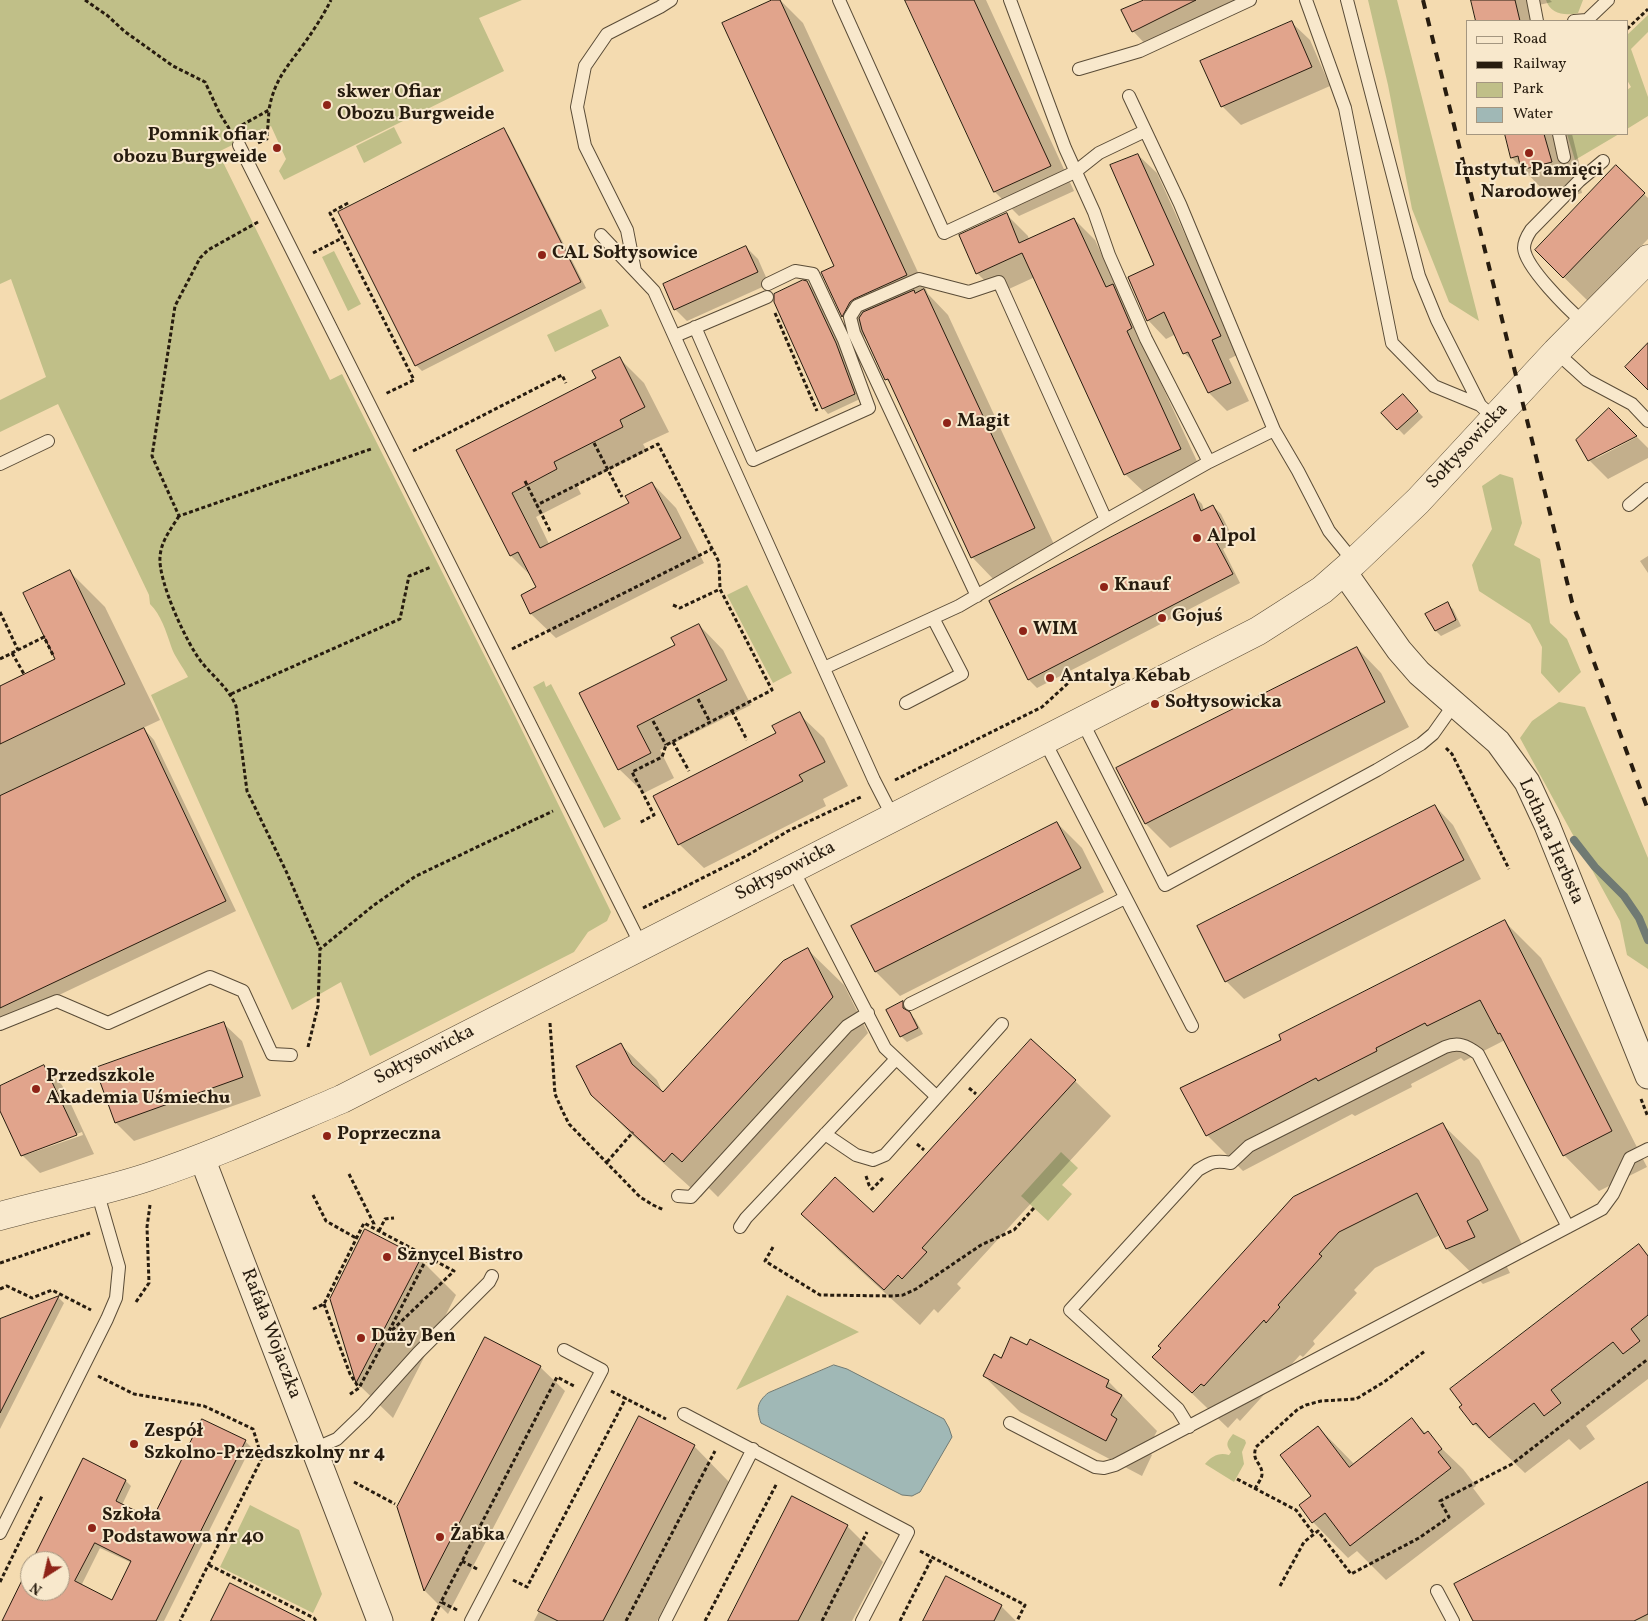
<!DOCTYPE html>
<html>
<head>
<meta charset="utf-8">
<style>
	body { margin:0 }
	#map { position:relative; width:1648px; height:1621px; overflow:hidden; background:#f4dbb0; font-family:Vollkorn,serif }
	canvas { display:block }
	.legend { position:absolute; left:1466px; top:20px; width:162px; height:115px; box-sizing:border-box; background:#f8e8cc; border:1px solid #a49680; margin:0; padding:6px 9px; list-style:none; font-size:15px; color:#271c0f }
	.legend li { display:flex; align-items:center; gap:10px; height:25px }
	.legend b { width:25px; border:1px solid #a49680 }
	.north { position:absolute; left:20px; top:1551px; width:50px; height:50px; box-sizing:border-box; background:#f8e8cc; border:1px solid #a49680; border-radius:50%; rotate:215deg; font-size:14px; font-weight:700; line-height:20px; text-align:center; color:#271c0f }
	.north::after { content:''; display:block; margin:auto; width:18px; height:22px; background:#8f2418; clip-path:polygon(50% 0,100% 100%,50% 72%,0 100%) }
</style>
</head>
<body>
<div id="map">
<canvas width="1648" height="1621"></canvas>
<ul class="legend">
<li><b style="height:6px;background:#f8e8cc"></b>Road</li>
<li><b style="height:6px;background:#271c0f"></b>Railway</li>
<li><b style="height:14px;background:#c0bf88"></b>Park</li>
<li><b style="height:14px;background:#a0b8b6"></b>Water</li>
</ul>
<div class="north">N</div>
</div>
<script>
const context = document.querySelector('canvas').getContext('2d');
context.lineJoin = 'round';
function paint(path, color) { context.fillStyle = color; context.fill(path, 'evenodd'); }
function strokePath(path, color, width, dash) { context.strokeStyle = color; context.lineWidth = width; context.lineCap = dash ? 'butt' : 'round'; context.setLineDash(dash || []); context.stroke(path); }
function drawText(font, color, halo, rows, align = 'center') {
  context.font = font + ' Vollkorn,serif'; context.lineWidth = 4; context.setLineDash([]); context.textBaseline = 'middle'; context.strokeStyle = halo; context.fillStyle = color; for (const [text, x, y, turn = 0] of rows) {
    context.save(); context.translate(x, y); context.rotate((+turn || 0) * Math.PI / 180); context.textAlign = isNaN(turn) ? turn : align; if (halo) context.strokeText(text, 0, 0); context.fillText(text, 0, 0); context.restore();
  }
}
paint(new Path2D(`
	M0 0H522L479 18 504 71 284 180 279 171 286 159 271 126 218 152 330 380 342 374 515 716 611 912 607 921 588 932 574 952 370 1056 341 982 292 1010 151 695 188 677C183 667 174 656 171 646 166 631 161 615 150 604L149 595 58 404 0 432V400L46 377 11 279 0 284Z
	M1368 0H1397L1479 321 1449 302 1412 209 1388 85Z
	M1546 0H1583L1578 13C1565 16 1550 14 1546 0Z
	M1648 15V32L1631 49 1648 97V116L1627 129V90L1631 87 1627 80V35Z
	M394 127 402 143 364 163 356 146Z
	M1567 134H1619L1575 160Z
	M334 251 361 304 348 311 322 257Z
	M601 309 609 326 555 352 547 335Z
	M1500 474 1513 478 1522 523 1514 545 1540 559 1550 623 1567 639 1581 672 1559 693 1541 673 1542 647 1530 624 1479 591 1472 565 1492 529 1482 486Z
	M747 585 792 673 773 683 727 595Z
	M544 681 546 687 551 684 621 819 604 828 533 687Z
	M1559 702 1585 707 1648 858V969L1627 955 1620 921 1520 738 1532 721Z
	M1061 1152 1078 1168 1062 1185 1072 1194 1048 1221 1021 1196Z
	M787 1295 859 1332 736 1390Z
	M1233 1434 1245 1440 1246 1443 1242 1452 1244 1464 1234 1482 1205 1464C1212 1456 1219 1452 1229 1455L1231 1452C1225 1444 1227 1442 1233 1434Z
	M250 1505 299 1530 322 1594 313 1613 220 1567Z`), '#c0bf88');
const water = new Path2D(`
	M834 1365 847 1369 944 1419 949 1428 952 1437 920 1492 912 1496 902 1495 761 1423C756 1409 757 1402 768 1393Z`);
paint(water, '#a0b8b6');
strokePath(water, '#707a73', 1);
paint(new Path2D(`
	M775 0H780L803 23 928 294 948 315 1058 553 996 582 972 557 893 386 886 379 868 341 843 316 823 273 836 267Z
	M907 0H986L1074 191 1019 216 995 192Z
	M1146 0H1251L1148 47 1133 31Z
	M1472 0H1550L1552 2 1539 5 1543 21H1477Z
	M1291 22 1310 40 1330 86 1241 125 1222 106 1202 61Z
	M504 130 509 136 586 288 422 371 416 365Z
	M1506 134H1572L1583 179 1579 180 1582 193 1554 201 1512 158Z
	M1138 155 1157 173 1239 354 1229 359 1249 401 1227 411 1209 393 1196 364 1184 353 1176 334 1166 339 1148 320 1155 265Z
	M1616 167 1648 198V239L1588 301 1536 250Z
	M1007 215 1028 236 1029 240 1074 219 1095 240 1201 470 1147 495 1125 474 1035 277 998 294 977 273Z
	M746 247 758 259 769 284 687 321 675 309Z
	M807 282 813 289 842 350 860 399 828 414 823 408Z
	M620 359 644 383 669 432 643 444 647 451 577 486 581 494 536 517 549 544 630 503 652 483 676 508 704 563 556 638 531 614 522 596 538 588 532 577 511 556 457 450 598 379Z
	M1408 401 1423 417 1404 435 1383 413Z
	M1637 437 1648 448V458L1608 479 1589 460 1599 454 1595 459Z
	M1194 496 1202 504 1204 510 1213 506 1221 514 1235 542 1223 549 1240 583 1037 688 1029 680 990 602Z
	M1648 556V573L1640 561Z
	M69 571 105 607 160 720 143 728 154 740 236 911 0 1023V687L57 660Z
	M1447 604 1453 609 1461 626 1441 636 1436 631Z
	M699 625 723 650 751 705 660 750 674 778 644 793 619 769 581 693 676 645Z
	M1357 648 1381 673 1409 727 1170 848 1146 824 1118 769Z
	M799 714 824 738 848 786 823 799 826 806 704 868 679 844 777 734Z
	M1435 806 1453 825 1481 879 1244 999 1226 981Z
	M1057 823 1082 848 1104 892 900 996 876 972 853 927Z
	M1505 922 1541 958 1647 1167 1599 1191 1564 1155 1505 1040 1464 1061 1461 1058 1411 1084 1412 1087 1355 1116 1352 1114 1243 1171 1207 1135 1282 1040Z
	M808 950 844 985 868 1033 718 1197 709 1188 701 1197 628 1131 592 1094 621 1045 657 1080 663 1094Z
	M902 1003 908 1008V1013L915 1019 923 1034 907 1042 901 1036Z
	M223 1023 242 1041 261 1096 134 1141 116 1123Z
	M43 1066 62 1085 94 1154 40 1173 22 1155 0 1108V1087ZM82 1132 83 1135 28 1154V1152Z
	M1075 1081 1111 1116 957 1284 961 1288 938 1313 934 1309 920 1325 838 1250 803 1214 873 1213Z
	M1443 1125 1479 1160 1523 1246 1502 1257 1510 1273 1483 1284 1447 1249 1440 1235 1375 1268 1354 1290 1357 1293 1313 1341 1315 1344 1303 1357 1300 1355 1240 1421 1237 1418 1228 1428 1154 1357Z
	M366 1231 420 1259 456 1295 393 1418 357 1383 331 1299Z
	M1638 1245 1648 1255V1379L1586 1426 1595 1439 1580 1450 1569 1439 1525 1473 1474 1424Z
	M59 1298 64 1303 0 1429V1321Z
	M1031 1341 1108 1381 1157 1431 1147 1450 1152 1455 1142 1476 1020 1412 984 1376 1001 1359 1027 1347Z
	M540 1367 565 1391 448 1614 425 1591 398 1507Z
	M639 1418 694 1446 729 1482 657 1621H534Z
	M1412 1420 1463 1469 1476 1486 1473 1488 1485 1504 1386 1580 1357 1551 1348 1558 1313 1522V1496L1318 1427 1354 1464Z
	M245 1441 251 1447 164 1621H3L30 1567V1591H60V1561H33L84 1460 126 1481 131 1486 122 1505 153 1520ZM100 1548 132 1563 112 1602 81 1586Z
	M1648 1483V1621H1475Z
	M847 1526 883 1562 852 1621H729Z
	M1001 1606 1016 1621H924Z`), '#0003');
strokePath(new Path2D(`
	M1574 840 1595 867 1624 896 1639 918 1648 940`), '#707a73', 8);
const building = new Path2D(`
	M772 0H780L907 275 854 299 850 302 842 317 821 272 834 266 722 23Z
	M905 0H974L1051 166 994 192Z
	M1144 0H1196L1132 32 1121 10Z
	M1471 0H1515L1520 21H1476Z
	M1292 21 1312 67 1221 107 1200 61Z
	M504 128 581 282 415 366 338 212Z
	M1505 134H1544L1552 162 1521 170 1518 156 1511 158Z
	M1138 154 1221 336 1212 340 1231 383 1208 393 1188 352 1183 354 1164 312 1147 321 1128 277 1154 265 1110 165Z
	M1616 165 1645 193 1563 278 1535 250Z
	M1007 213 1019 243 1074 218 1106 287 1113 284 1132 328 1127 331 1181 449 1124 475 1022 253 976 274 959 235Z
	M746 246 758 272 674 310 663 284Z
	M803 280 807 281 836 343 855 394 822 409 774 302V294Z
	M924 289 1035 528 971 558 888 379 885 380 862 330 859 318 863 312 914 290 915 293Z
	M1648 343V390L1625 367Z
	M620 357 645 407 620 420 623 427 554 462 557 469 512 493 540 548 629 503 625 496 652 482 681 538 530 614 521 595 536 587 518 552 510 556 456 450 596 378 592 371Z
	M1403 394 1418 411 1397 430 1381 413Z
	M1609 408 1637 436 1588 461 1576 440Z
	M1194 494 1201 511 1213 505 1228 534 1215 540 1233 574 1028 680 989 601Z
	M70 570 125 684 0 744V686L55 659 23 593Z
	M1448 602 1456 620 1435 631 1425 614Z
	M699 624 727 680 637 726 651 753 618 770 579 693 675 645 671 638Z
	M1357 647 1385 702 1145 824 1116 768Z
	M800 712 825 762 799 775 803 781 678 845 653 796 776 733 772 726Z
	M144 728 226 901 0 1008V796Z
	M1435 805 1464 860 1225 982 1197 926Z
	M1057 822 1081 868 875 972 851 926Z
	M1505 920 1612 1131 1563 1156 1500 1033 1498 1034 1480 1000 1427 1026 1425 1023 1376 1048 1377 1051 1318 1081 1316 1078 1206 1136 1180 1088 1281 1040 1279 1035Z
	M808 948 833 997 682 1162 672 1153 664 1162 591 1095 576 1066 621 1043 632 1064 663 1092 783 961Z
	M903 1001V1008L910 1012 918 1028 900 1037 886 1010Z
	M224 1022 243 1077 115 1123 95 1068Z
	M1031 1039 1076 1080 922 1248 927 1252 902 1279 898 1275 884 1290 801 1214 835 1177 873 1212Z
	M44 1065 77 1135 21 1156 0 1111V1086Z
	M1443 1123 1488 1210 1467 1221 1475 1237 1446 1249 1417 1193 1339 1232 1319 1254 1322 1256 1278 1305 1280 1307 1266 1323 1264 1320 1204 1386 1201 1384 1192 1393 1152 1357 1161 1348 1158 1346 1293 1197Z
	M365 1229 421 1258 356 1383 330 1299Z
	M1639 1244 1648 1256V1315L1631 1329 1640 1341 1623 1354 1613 1342 1551 1390 1561 1403 1544 1416 1534 1403 1489 1438 1476 1423 1473 1425 1459 1407 1462 1405 1450 1389Z
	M59 1296 0 1413V1319Z
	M485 1337 541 1366 424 1591 397 1507Z
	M1011 1337 1027 1345 1030 1339 1109 1380 1106 1387 1122 1395 1111 1415 1117 1419 1106 1441 983 1376 994 1354 1001 1358Z
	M639 1416 695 1445 603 1621H558L538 1611Z
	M1412 1418 1424 1434 1428 1431 1442 1449 1438 1452 1451 1468 1350 1546 1325 1513 1312 1523 1299 1505 1311 1496 1280 1455 1318 1426 1349 1467Z
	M202 1419 246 1440 156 1621H2L30 1564V1591H60V1561H32L83 1458 126 1480 116 1501 152 1519ZM95 1543 131 1561 112 1600 75 1581Z
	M1648 1482V1614L1634 1621H1473L1454 1584Z
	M792 1496 848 1525 798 1621H728Z
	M946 1576 1002 1605 994 1621H923Z
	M230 1583 266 1601 305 1621H211Z`);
paint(building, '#e1a48c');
strokePath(building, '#271c0f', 1);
const service = new Path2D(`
	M839 0 944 233 1075 172 1099 153 1145 131
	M1010 0 1065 148 1094 212 1109 255 1146 339 1209 462 1274 430
	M1306 0 1345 108 1392 343 1434 386 1480 405 1495 419
	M1347 0 1419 276 1437 320 1480 405
	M1533 0 1537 21
	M1574 21 1587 20
	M1588 21 1587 20 1608 0
	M1079 69 1140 51 1250 0
	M1129 96 1180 204 1274 430 1298 471 1329 531 1354 562
	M1559 134 1564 157
	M239 145 641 945
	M601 235 654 291 874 780 893 817
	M635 271 627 230 585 146 577 107 585 66 607 34 660 7 671 0
	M1584 323C1569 310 1525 267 1524 248 1524 241 1527 236 1531 230L1579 181 1603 161
	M695 327 753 460 869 408 844 340 813 274 795 271 768 284
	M675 336 767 297
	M1556 352 1587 380 1632 404 1648 421
	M0 464 48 441
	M1629 505 1648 489
	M977 596 854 333 850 317 857 306 919 279 969 292 999 282 1106 520 1209 462
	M824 668 959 606 1106 520
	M906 703 962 674 933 618
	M1082 721 1165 885 1377 770 1421 744 1433 734 1455 703
	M1044 740 1192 1026
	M792 868 885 1048 936 1096
	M910 1004 1125 898
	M0 1024 57 1001 108 1023 210 977 243 991 272 1054 291 1055
	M825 1134 856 1155 873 1160 885 1155 1002 1024
	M678 1196 691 1197 847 1026 868 1013
	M740 1227 746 1218 896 1059
	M684 1414 908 1532 862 1621
	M1010 1423 1095 1467 1104 1468 1115 1465 1602 1209 1613 1194 1630 1158 1648 1149
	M1189 1427 1178 1409 1070 1310 1198 1170C1211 1162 1215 1160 1231 1163L1249 1146 1445 1047C1458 1042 1466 1045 1478 1054L1568 1227
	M314 1449 337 1439 364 1413 418 1353 489 1282 492 1276
	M0 1533 107 1319 116 1298 119 1267 97 1191
	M1437 1591 1453 1621
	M471 1621 602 1370 564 1350
	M665 1621 753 1449`);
const minor = new Path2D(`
	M1344 572 1399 650 1419 673 1498 742 1527 782 1547 825 1648 1076
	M202 1158 380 1621`);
const tertiary = new Path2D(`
	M0 1216C49 1202 100 1193 148 1177 214 1155 278 1126 342 1099L1258 631 1322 590 1354 562 1418 501 1556 352 1648 259`);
strokePath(service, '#5a4c37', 14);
strokePath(minor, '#5a4c37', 27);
strokePath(tertiary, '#5a4c37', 29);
strokePath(new Path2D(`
	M85 0 108 16 124 31 173 66 205 82 220 114 230 130
	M1627 29 1648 9
	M242 125 269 110C274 79 289 65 306 41 315 28 324 14 331 0
	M258 143 267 139 269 110
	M348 203 330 213 414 380 385 394
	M258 222 208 250 200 258 175 306 152 456 179 516 371 449
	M313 253 342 238
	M775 313 817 411
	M594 443 622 497
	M413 451 562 375 566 383
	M525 481 537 505
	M179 516C171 529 161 541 160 557 158 581 187 645 203 664 215 678 229 689 236 706L247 791 286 871 320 949
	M550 531 537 505 658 444 719 562 720 589 772 690 666 745 662 757 632 772 654 815 639 823
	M673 605 680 608 720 589
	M0 612 18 650
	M512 649 712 549
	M12 653 24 674
	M0 659 44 637 54 657
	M231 694 400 619 409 576 431 567
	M698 699 710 722
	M732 711 747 740
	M653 721 666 745
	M673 742 689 771
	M1446 748 1452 754 1509 869
	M895 780 1042 707 1076 676
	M643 908 748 855 788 831 863 796
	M550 1023 555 1094 562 1110 569 1124 640 1197 653 1205 664 1210
	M308 1047 318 1006 320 949 374 905 416 876 553 811
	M969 1088 976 1094
	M1641 1099 1648 1117
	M917 1144 924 1150
	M607 1162 633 1132
	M349 1174 374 1224 373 1228
	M866 1176 869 1185 872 1189 884 1177
	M313 1195 326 1221 356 1238
	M379 1231 385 1219 394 1218
	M773 1247 765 1261 820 1295 893 1296 903 1295 916 1289 981 1245 1014 1230 1034 1208
	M0 1263 90 1233
	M0 1289 7 1286 32 1298 52 1290 91 1310
	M136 1302 149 1283 147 1227 150 1205
	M324 1304 350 1374 359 1388
	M313 1309 324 1304 364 1223 454 1271 388 1334 359 1388 349 1395
	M389 1331 428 1256 440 1251
	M98 1376 134 1394 204 1406 253 1429 262 1458 180 1621
	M611 1391 666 1419
	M1237 1479 1296 1510 1314 1534
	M354 1482 395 1504
	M1255 1489C1257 1484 1262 1479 1262 1474 1262 1462 1251 1462 1256 1447L1298 1409 1306 1405 1321 1401 1356 1399 1384 1382 1425 1351
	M920 1551 1025 1605 1017 1621
	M462 1561 477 1569
	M209 1565 314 1618 316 1621
	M513 1580 527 1587 626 1398
	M0 1582 42 1496
	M1280 1586 1304 1542 1318 1531 1351 1574 1419 1538 1449 1517 1440 1501 1512 1464 1648 1359
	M457 1610 441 1602 557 1377 574 1386
	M432 1621 441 1602
	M626 1621 715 1451
	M705 1621 777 1483
	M822 1621 867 1532
	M900 1621 932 1558`), '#271c0f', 3, [4, 2.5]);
strokePath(service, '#f8e8cc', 12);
strokePath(minor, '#f8e8cc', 25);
strokePath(tertiary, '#f8e8cc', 28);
strokePath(new Path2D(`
	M1423 0 1572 602 1648 810`), '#271c0f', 4, [9, 9]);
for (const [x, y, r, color] of [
	[327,105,5,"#8f2418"],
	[277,148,5,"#8f2418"],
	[1529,153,5,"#8f2418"],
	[542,255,5,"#8f2418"],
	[947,423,5,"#8f2418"],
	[1197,538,5,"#8f2418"],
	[1104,587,5,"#8f2418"],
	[1162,618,5,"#8f2418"],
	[1023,631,5,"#8f2418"],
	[1050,678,5,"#8f2418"],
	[1155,704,5,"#8f2418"],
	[36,1089,5,"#8f2418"],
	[327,1136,5,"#8f2418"],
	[387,1257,5,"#8f2418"],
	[361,1338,5,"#8f2418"],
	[134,1444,5,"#8f2418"],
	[92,1528,5,"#8f2418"],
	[440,1537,5,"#8f2418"]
]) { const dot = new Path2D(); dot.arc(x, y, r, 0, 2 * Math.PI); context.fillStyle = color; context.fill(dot); strokePath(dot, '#f8e8cc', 2); }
drawText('bold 19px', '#271c0f', '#f8e8cc', [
	["skwer Ofiar",337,94],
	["Obozu Burgweide",337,116],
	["Pomnik ofiar",267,137,"right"],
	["obozu Burgweide",267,159,"right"],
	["Instytut Pamięci",1529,172,"center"],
	["Narodowej",1529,194,"center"],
	["CAL Sołtysowice",552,255],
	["Magit",957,423],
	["Alpol",1207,538],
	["Knauf",1114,587],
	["Gojuś",1172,618],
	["WIM",1033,631],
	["Antalya Kebab",1060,678],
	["Sołtysowicka",1165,704],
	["Przedszkole",46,1078],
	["Akademia Uśmiechu",46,1100],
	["Poprzeczna",337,1136],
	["Sznycel Bistro",397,1257],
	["Duży Ben",371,1338],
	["Zespół",144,1433],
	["Szkolno-Przedszkolny nr 4",144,1455],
	["Szkoła",102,1517],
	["Podstawowa nr 40",102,1539],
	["Żabka",450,1537]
], 'left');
drawText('19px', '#271c0f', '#f8e8cc', [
	["Sołtysowicka",1468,447,-47],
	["Lothara Herbsta",1550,842,66],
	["Sołtysowicka",786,872,-27],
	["Sołtysowicka",425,1056,-27],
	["Rafała Wojaczka",270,1334,69]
]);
</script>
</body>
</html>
